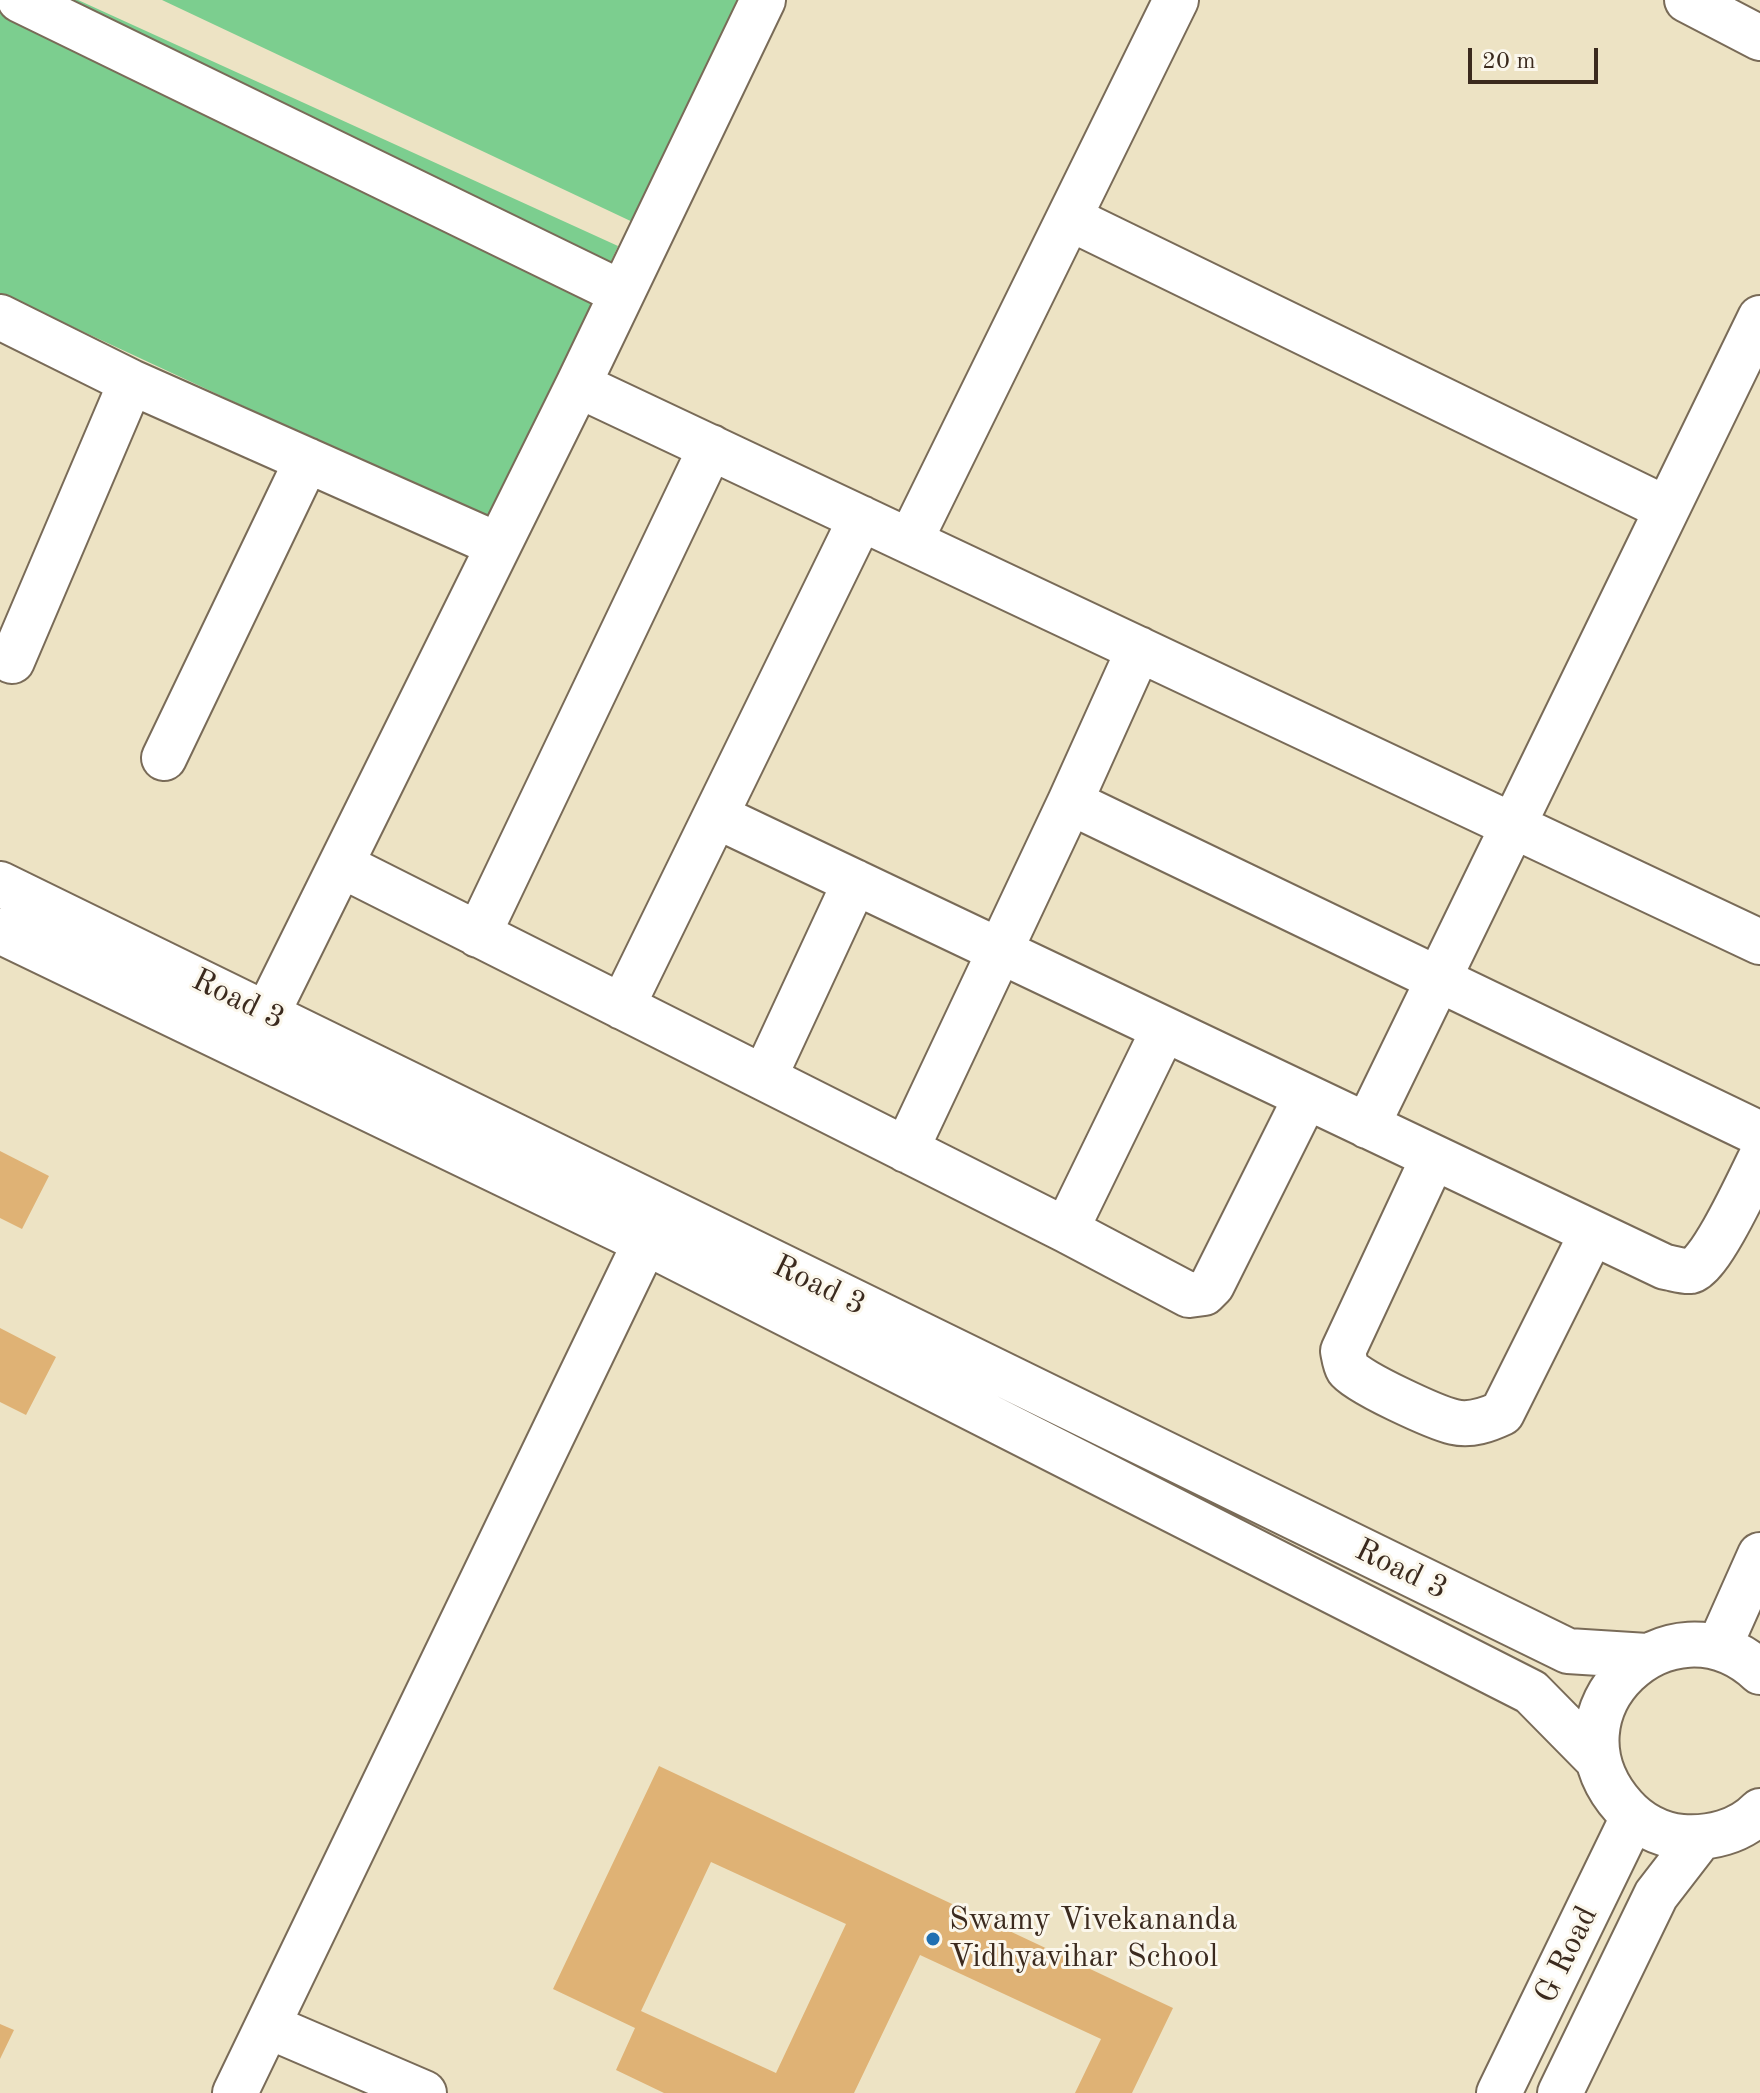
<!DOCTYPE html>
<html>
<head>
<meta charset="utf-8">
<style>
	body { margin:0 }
	#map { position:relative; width:1760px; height:2093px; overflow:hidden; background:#ede3c4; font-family:"Old Standard TT",serif }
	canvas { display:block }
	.scale { position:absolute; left:1468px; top:48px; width:130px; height:36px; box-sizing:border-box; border:4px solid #3b2a1e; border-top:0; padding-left:10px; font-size:24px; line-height:28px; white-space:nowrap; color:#3b2a1e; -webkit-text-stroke:6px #fbf7ec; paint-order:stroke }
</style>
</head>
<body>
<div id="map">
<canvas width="1760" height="2093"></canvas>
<div class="scale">20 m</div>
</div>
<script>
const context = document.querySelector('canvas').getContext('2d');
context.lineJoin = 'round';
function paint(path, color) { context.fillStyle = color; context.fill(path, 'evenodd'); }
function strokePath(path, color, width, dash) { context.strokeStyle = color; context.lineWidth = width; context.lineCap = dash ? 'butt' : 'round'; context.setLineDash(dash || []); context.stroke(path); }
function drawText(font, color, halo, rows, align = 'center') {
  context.font = font + ' "Old Standard TT",serif'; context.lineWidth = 6; context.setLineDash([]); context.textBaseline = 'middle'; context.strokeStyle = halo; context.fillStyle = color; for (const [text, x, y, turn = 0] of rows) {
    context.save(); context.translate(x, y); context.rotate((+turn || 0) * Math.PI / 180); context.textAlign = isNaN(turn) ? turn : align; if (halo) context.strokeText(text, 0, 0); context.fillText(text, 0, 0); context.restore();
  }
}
paint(new Path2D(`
	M0 0H78L618 246 492 522 0 293Z
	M162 0H747L639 225Z`), '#7cce8f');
paint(new Path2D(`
	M0 1151 49 1176 22 1229 0 1218Z
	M0 1328 56 1357 26 1415 0 1402Z
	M659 1766 1173 2008 1132 2093H1075L1101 2039 920 1955 854 2093H664L616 2070 635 2028 553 1989ZM711 1862 846 1924 776 2073 641 2011Z
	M0 2024 14 2030 0 2059Z`), '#dfb275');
const minor = new Path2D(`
	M20 0 622 293
	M1687 0 1760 38
	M1069 218 1667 509
	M0 317 131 382 498 545
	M578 385 1760 942
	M910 541 1176 0
	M12 661 131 382
	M164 758 307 460
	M1070 802 1760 1134
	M716 816 1665 1267C1673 1268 1683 1272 1691 1271 1710 1267 1750 1179 1760 1159
	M341 865 1066 1230 1189 1295 1204 1293 1212 1285 1306 1097
	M0 884 1568 1651 1647 1656
	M0 931 645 1242 1531 1692 1598 1760
	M478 935 711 447
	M622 1007 861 518
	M254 1040 578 385 763 0
	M764 1078 855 882
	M1367 1126 1760 318
	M906 1150 1070 802 1139 649
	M1433 1158 1343 1351C1344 1356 1345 1364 1348 1369 1357 1382 1436 1418 1454 1422 1471 1426 1487 1420 1502 1413L1592 1233
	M1066 1230 1164 1029
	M1719 1647 1760 1555
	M1760 1672C1670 1589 1539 1712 1624 1807 1638 1823 1659 1835 1682 1837 1709 1839 1740 1832 1760 1811
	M268 2026 424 2093
	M235 2093 658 1216
	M1499 2093 1633 1817
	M1560 2093 1656 1895 1700 1838`);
strokePath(minor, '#796b58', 48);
strokePath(minor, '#fff', 44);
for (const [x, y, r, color] of [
	[933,1939,8,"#1f6fb2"]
]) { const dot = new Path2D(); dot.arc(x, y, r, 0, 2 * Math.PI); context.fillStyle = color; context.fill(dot); strokePath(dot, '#fbf7ec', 3); }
drawText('32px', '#3b2a1e', '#fbf7ec', [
	["Road 3",238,1000,26],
	["Road 3",819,1286,26],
	["Road 3",1401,1570,26],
	["G Road",1567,1955,-64]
]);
drawText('32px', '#3b2a1e', '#fbf7ec', [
	["Swamy Vivekananda",949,1921],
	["Vidhyavihar School",949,1958]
], 'left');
</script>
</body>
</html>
